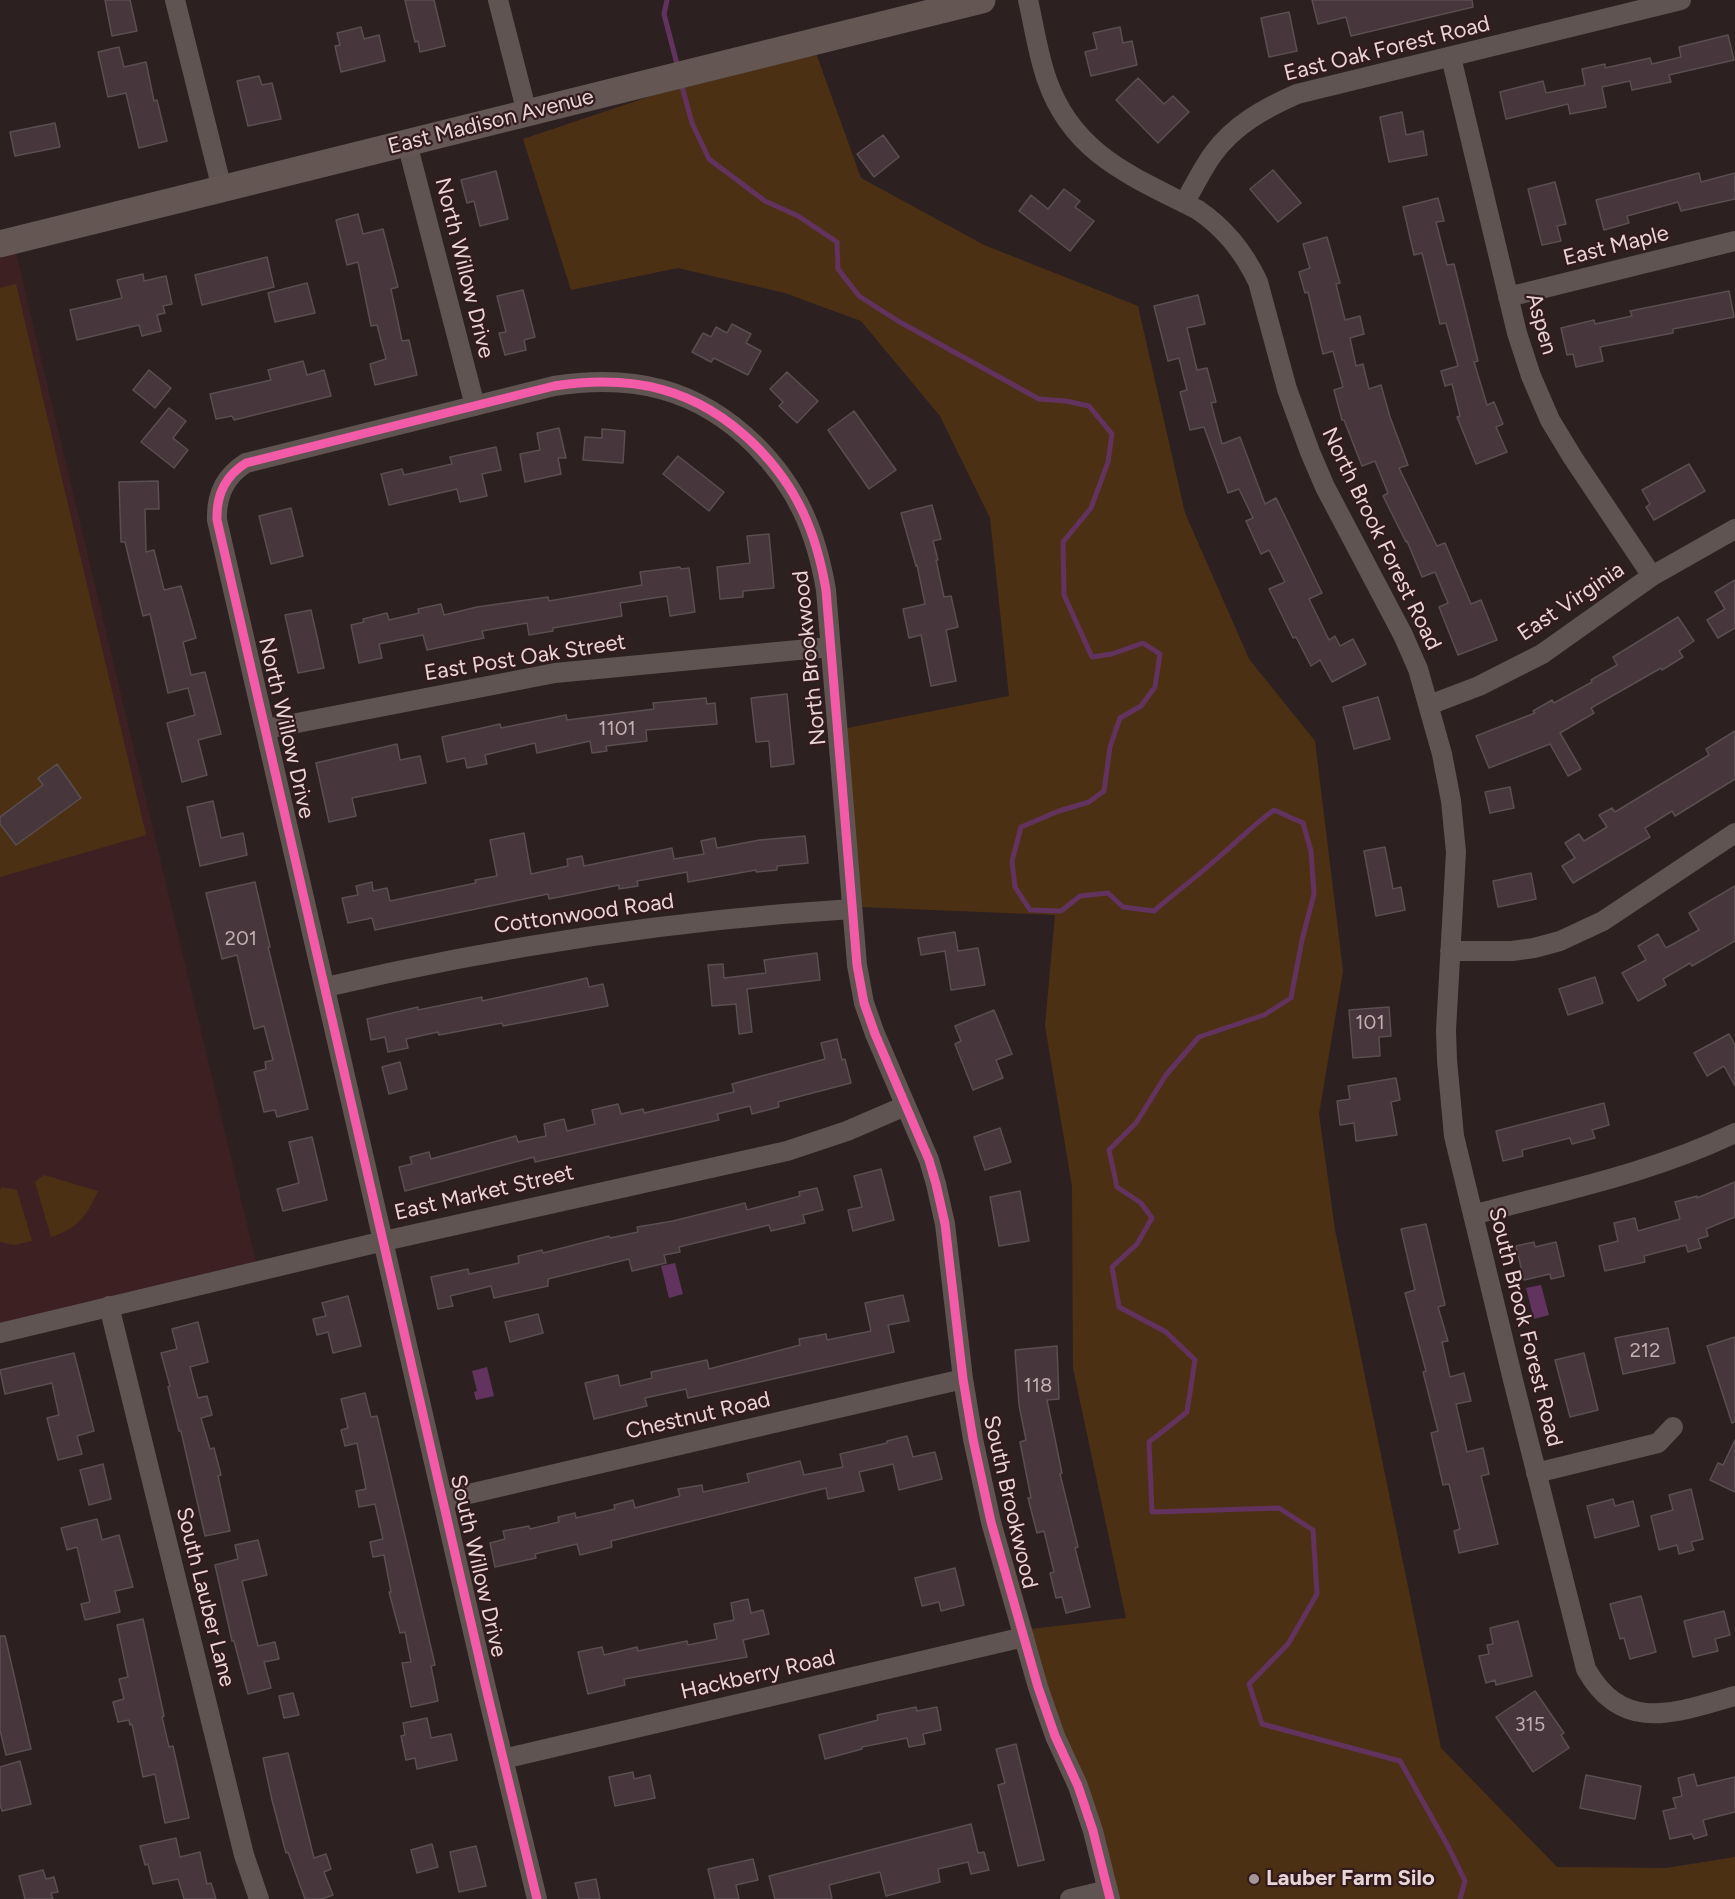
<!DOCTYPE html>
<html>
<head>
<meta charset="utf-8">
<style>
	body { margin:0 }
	canvas { display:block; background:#2d2021 }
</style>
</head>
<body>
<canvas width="1735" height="1899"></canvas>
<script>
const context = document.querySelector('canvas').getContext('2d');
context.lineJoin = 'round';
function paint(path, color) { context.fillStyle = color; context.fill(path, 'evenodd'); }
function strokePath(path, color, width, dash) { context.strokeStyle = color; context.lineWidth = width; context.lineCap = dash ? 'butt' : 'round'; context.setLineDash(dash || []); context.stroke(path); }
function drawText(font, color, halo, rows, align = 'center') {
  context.font = font + ' Figtree,sans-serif'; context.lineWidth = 4.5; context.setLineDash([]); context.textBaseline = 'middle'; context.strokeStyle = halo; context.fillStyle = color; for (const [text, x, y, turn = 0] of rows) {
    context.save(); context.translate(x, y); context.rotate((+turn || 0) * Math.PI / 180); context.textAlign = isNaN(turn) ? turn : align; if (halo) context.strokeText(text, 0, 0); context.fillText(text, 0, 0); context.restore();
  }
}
paint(new Path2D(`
	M13 241 258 1271 0 1333V244Z`), '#3d2022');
paint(new Path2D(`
	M812 42 861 178 984 245 1138 306 1185 513 1249 659 1315 741 1343 971 1319 1114 1335 1230 1441 1748 1557 1867 1666 1868 1735 1857V1899H1107L1022 1630 1126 1618 1073 1368 1072 1186 1045 1026 1055 915 861 907 837 730 1009 696 990 518 940 416 861 321 785 293 678 268 571 290 523 139Z
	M16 284 146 835 0 877V288Z
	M44 1175 98 1191C87 1216 77 1229 51 1237L35 1182Z
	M2 1187 17 1190 32 1241 14 1245 0 1242V1190Z`), '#4c3014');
paint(new Path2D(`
	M675 1263 683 1294 669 1298 661 1266Z
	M1541 1285 1549 1315 1534 1319 1526 1288Z
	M487 1367 494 1396 476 1400 474 1392 477 1391 472 1371Z`), '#62335f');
strokePath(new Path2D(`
	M667 0 664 14 678 68
	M681 83 692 123 709 159 765 201 798 216 837 242 838 269 859 296 898 321 1039 399 1066 401 1089 406 1112 434 1108 462 1091 508 1063 542 1064 595 1092 657 1112 654 1143 643 1160 654 1155 687 1141 706 1120 718 1110 747 1104 791 1089 802 1059 811 1021 827 1012 861 1015 887 1030 910 1061 911 1080 896 1108 893 1123 907 1154 911C1176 892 1199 875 1220 856 1239 840 1253 825 1274 810L1303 823 1311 851 1314 894 1302 940 1291 998 1264 1015 1199 1037 1166 1075 1136 1123 1109 1150 1117 1187 1141 1203 1152 1218 1137 1244 1112 1267 1119 1307 1166 1332 1195 1360 1187 1412 1149 1442 1152 1512 1279 1508 1313 1530 1317 1594 1288 1644 1249 1684 1262 1724 1400 1761 1449 1848 1465 1881 1460 1899`), '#62335f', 5);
const building = new Path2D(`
	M105 0H130L137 31 112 36Z
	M405 0H434L445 46 420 52 418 41 415 42Z
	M1312 0H1472L1473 7 1351 36 1346 17 1318 24Z
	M1289 12 1297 51 1269 57 1261 18Z
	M361 27 364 39 379 35 385 61 341 72 335 46 340 45 337 33Z
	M1120 27 1123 43 1132 41 1137 65 1091 76 1085 52 1097 49 1093 33Z
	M1728 35 1734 60 1669 75 1671 82 1632 90 1630 81 1602 87 1606 107 1570 114 1568 104 1506 119 1500 92 1543 81 1546 93 1585 85 1582 69 1605 64V68L1650 58 1652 64 1681 57 1679 47Z
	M119 47 124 67 146 62 154 101 157 100 167 141 139 148 126 93 108 97 98 52Z
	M259 76 262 85 272 83 281 119 248 126 237 81Z
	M1138 78 1164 104 1173 96 1189 112 1158 143 1116 100Z
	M1402 112 1406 135 1423 131 1427 155 1389 162 1380 117Z
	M55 123 60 147 15 156 10 132Z
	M883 135 899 157 874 177 857 154Z
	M1273 170 1301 203 1278 222 1250 189Z
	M496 171 508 219 480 226 474 201 467 203 461 180Z
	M1699 173 1701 182 1735 173V199L1681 211 1678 202 1627 216 1629 223 1604 230 1596 200Z
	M1555 182 1566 224 1557 226 1561 241 1542 245 1528 189Z
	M1064 189 1080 201 1075 207 1094 221 1070 251 1019 211 1031 195 1048 209Z
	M1438 198 1444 221 1436 222 1447 265 1454 264 1478 361 1474 362 1487 405 1494 402 1503 424 1496 427 1507 452 1476 464 1457 417 1460 416 1452 384 1445 386 1441 371 1458 366 1446 323 1440 324 1422 253 1414 255 1403 207Z
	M358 214 363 234 383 229 398 287 391 289 402 341 409 340 417 375 375 385 370 364 386 359 377 325 371 326 358 262 347 265 336 220Z
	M1327 237 1340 283 1336 284 1345 320 1360 316 1364 334 1350 338 1356 366 1363 364 1369 389 1381 385 1390 417 1408 465 1399 468 1437 546 1445 543 1471 604 1481 600 1497 640 1458 655 1439 607 1448 603 1435 572 1422 577 1407 541 1406 542 1383 496 1388 493 1375 461 1362 466 1344 420H1342L1334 390 1343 387 1333 351 1323 354 1308 292 1305 293 1299 272 1310 268 1303 244Z
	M267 257 274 287 202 305 195 275Z
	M143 274 144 281 166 276 172 304 163 306 165 313 157 315 161 331 142 336 139 325 77 340 70 310 122 298 117 280Z
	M307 283 315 313 275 322 268 293Z
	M523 290 535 337 524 340 526 350 505 355 499 333 506 332 497 296Z
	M1729 291 1734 317 1673 329V333L1600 347 1603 361 1576 367 1573 354 1567 355 1561 328 1594 320 1595 324 1632 316 1630 311Z
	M1198 295 1205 324 1187 328 1197 370 1207 368 1216 402 1211 403 1222 444 1240 437 1265 504 1276 498 1322 593 1309 599 1329 640 1335 636 1340 646 1353 639 1366 664 1332 682 1320 660 1311 666 1296 637 1293 638 1269 589 1285 582 1269 550 1261 554 1246 521 1253 518 1239 489 1228 493 1204 427 1190 430 1180 392 1187 390 1179 358 1168 361 1154 306Z
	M732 324 751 334 746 343 761 351 748 375 714 358 711 362 692 352 703 333 711 337 716 327 727 333Z
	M303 361 307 375 324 370 331 396 234 420 232 416 216 419 210 394 271 380 268 370Z
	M149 370 171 388 155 408 133 390Z
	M787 372 818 401 797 423 779 406 783 402 770 389Z
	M169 408 186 421 173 438 188 450 174 468 141 442Z
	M854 411 896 470 869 489 828 430Z
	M559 428 566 458H558L561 474 525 482 520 454 540 450 537 433Z
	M602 429 625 431 623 463 583 460 585 437 602 438Z
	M496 447 501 470 482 474 487 496 460 502 457 489 389 505 381 474 402 469 404 475 452 464 450 457Z
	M678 456 724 492 709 511 663 474Z
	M1689 464 1705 491 1654 520 1646 507 1650 504 1642 490Z
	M158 481 159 509H145L146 552 154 550 164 590 181 586 196 638 183 642 191 675 205 672 221 734 198 740 207 775 182 782 167 723 195 715 188 688 168 693 150 614 143 616 125 542H121L119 482Z
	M932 505 941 539 933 541 938 560H936L944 597 951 596 958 627 946 630 956 681 931 686 921 635 909 638 903 609 925 604 917 565 916 566 901 513Z
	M291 508 303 556 271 564 259 516Z
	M769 534 774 588 743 591V597L720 599 717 567 750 563 747 536Z
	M680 567 681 569 689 568 695 612 670 616 667 596 620 603 622 616 553 628V631L529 635 527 623 482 631 484 638 427 650 423 635 379 644 382 658 359 663 351 625 364 622 363 619 387 613 389 620 419 613 418 609 441 604 444 615 477 607 548 597 549 601 642 585 640 572Z
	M1735 580V628L1718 638 1707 620 1725 609 1715 592Z
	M311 610 324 668 298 673 285 615Z
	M1678 617 1694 641 1679 651 1683 657 1662 670 1661 668 1591 708 1594 713 1560 733 1581 769 1568 776 1550 744 1489 768 1476 736 1535 713 1533 711 1552 700 1554 703 1592 682 1591 680 1617 665 1613 657Z
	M787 694 794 764 771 767 769 741 756 742 751 698Z
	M1378 697 1390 739 1354 749 1343 707Z
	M706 698 707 704 715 703 717 724 646 730 647 741 606 746 607 751 592 753 590 741 537 753 535 743 485 755 487 764 467 768 465 758 447 762 442 737 500 724 501 728 566 715 567 720 654 709 653 703Z
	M1735 731V779L1675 816 1672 811 1645 828 1650 837 1573 883 1562 866 1575 858 1565 843 1579 834 1584 841 1607 827 1599 815 1612 808 1615 812 1709 755 1706 749Z
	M397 744 400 760 420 756 426 783 352 798 356 816 329 822 316 763Z
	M57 764 81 798 16 845 0 824V817L43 785 38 778Z
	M1510 787 1514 808 1490 813 1485 792Z
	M213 801 221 838 243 833 247 855 200 866 187 807Z
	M524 833 531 874 568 866 567 859 582 856 584 866 672 848 674 859 704 854 701 841 715 838 717 848 760 840 805 836 808 863 777 866V870L756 872V870L688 882 687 872 637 881 638 886 619 889V885L549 899 548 894 375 930 372 918 348 923 342 898 358 895 356 886 372 882 373 891 387 888 390 901 476 883 475 880 497 876 490 840Z
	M1385 847 1393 889 1401 887 1405 910 1376 916 1364 851Z
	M1531 873 1536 899 1498 907 1493 881Z
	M255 882 270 947H268L308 1109 277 1117 275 1110 264 1112 254 1072 266 1069 265 1062 273 1060 264 1026 254 1029 237 955 222 959 206 893Z
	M1735 886V941L1692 966 1690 963 1663 979 1666 985 1638 1001 1622 973 1646 960 1638 946 1658 934 1666 948 1699 930 1689 913Z
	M955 932 958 951 978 948 985 985 951 990 945 951 921 955 918 938Z
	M817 953 820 980 747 989 752 1032 739 1034 736 1004 712 1006 708 965 723 964 724 978 766 973 764 960Z
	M1595 977 1603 1003 1568 1015 1559 989Z
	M587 978 589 987 603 984 608 1006 503 1026 502 1023 439 1035 438 1032 406 1039 408 1048 388 1052 385 1037 371 1040 367 1019 418 1007V1010L482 997V1001Z
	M1389 1007 1391 1036 1379 1037 1380 1056 1353 1058 1349 1010Z
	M994 1010 1012 1054 996 1060 1003 1078 973 1090 955 1044 961 1041 955 1026Z
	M1729 1034 1735 1045V1086L1724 1066 1707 1076 1694 1053Z
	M837 1039 842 1060 845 1059 851 1083 778 1102 779 1107 752 1114 750 1106 717 1114 719 1120 535 1162 534 1157 405 1191 399 1167 412 1164 410 1157 429 1152 431 1159 516 1136 518 1142 546 1136 544 1124 564 1119 567 1131 595 1124 592 1110 618 1104 621 1114 643 1109 644 1113 734 1092 732 1084 825 1059 821 1043Z
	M400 1062 407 1089 389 1094 382 1067Z
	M1396 1078 1400 1100 1391 1102 1397 1135 1356 1141 1354 1123 1340 1125 1337 1101 1350 1099 1348 1086Z
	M1604 1103 1609 1125 1592 1130 1595 1138 1572 1144 1570 1138 1522 1150 1523 1156 1503 1161 1496 1131Z
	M1000 1128 1011 1162 985 1170 974 1137Z
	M312 1137 327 1200 283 1211 277 1189 299 1183 289 1142Z
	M881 1169 894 1220 853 1231 848 1210 862 1207 854 1176Z
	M1735 1182V1217L1706 1229 1708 1236 1698 1239 1701 1248 1688 1252 1686 1245 1644 1256 1645 1262 1605 1271 1599 1246 1618 1241 1614 1223 1635 1218 1638 1231 1680 1219 1675 1202 1697 1196V1198Z
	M817 1188 823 1210 803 1215 805 1223 771 1231 769 1225 679 1247 680 1252 664 1255 666 1263 632 1271 629 1259 548 1279V1286L494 1298 491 1286 450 1296 453 1306 438 1309 431 1277 468 1269 469 1274 519 1263 518 1256 542 1250 543 1253 609 1236 610 1238 638 1232 637 1227 673 1221 745 1203 747 1210 800 1196 799 1192Z
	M1020 1191 1029 1241 999 1246 990 1197Z
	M1426 1224 1445 1305 1438 1307 1448 1341 1442 1342 1450 1377 1464 1373 1471 1401 1456 1404 1467 1452 1483 1448 1489 1474 1481 1476 1498 1544 1459 1553 1454 1531 1460 1529 1449 1484 1443 1485 1431 1433 1438 1431 1423 1372 1426 1371 1405 1293 1415 1290 1401 1229Z
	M1534 1242 1535 1247 1556 1242 1564 1276 1551 1279 1550 1274 1524 1280 1516 1246Z
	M903 1295 909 1321 888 1325 894 1352 688 1398 686 1389 645 1398 647 1406 594 1419 585 1383 618 1375 620 1386 652 1378 651 1372 707 1360 709 1369 800 1345 799 1339 826 1334 827 1340 871 1331 865 1303Z
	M348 1296 361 1346 333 1353 328 1332 317 1335 313 1319 326 1316 322 1303Z
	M538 1314 543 1333 510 1342 505 1322Z
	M198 1322 208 1362 190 1367 198 1398 207 1396 212 1415 201 1418 210 1449 214 1448 221 1475 218 1476 230 1531 205 1536 181 1431H179L168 1387 170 1386 161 1353 177 1349 172 1329Z
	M1668 1328 1675 1363 1623 1374 1615 1338Z
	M1735 1337V1422L1732 1423 1707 1346Z
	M1057 1346 1059 1399 1047 1400 1062 1473 1060 1474 1078 1547 1075 1548 1090 1607 1066 1613 1062 1597 1056 1598 1050 1573 1054 1572 1044 1531 1037 1533 1028 1498H1031L1020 1442 1026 1440 1019 1405 1015 1350Z
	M74 1353 94 1431 77 1436 82 1454 58 1460 47 1418 59 1415 52 1383 5 1394 0 1370Z
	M1584 1353 1598 1410 1570 1417 1555 1360Z
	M365 1393 371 1417 377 1416 435 1665 431 1666 438 1701 411 1707 402 1663 411 1662 405 1632 400 1633 389 1592H391L384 1555 373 1557 370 1542 383 1539 375 1504 359 1507 356 1491 366 1489 357 1443 345 1446 341 1430 348 1428 341 1399Z
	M907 1436 913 1457 935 1452 942 1479 899 1490 893 1464 859 1472 864 1491 828 1499 826 1488 611 1541 612 1547 580 1555 577 1544 535 1554 536 1558 495 1567 490 1543 505 1539 503 1531 529 1526 530 1529 559 1522 558 1517 575 1513 576 1518 615 1509 614 1505 633 1500 635 1508 680 1496 678 1489 702 1485 703 1492 749 1482 747 1474 800 1461 804 1475 843 1467 840 1454 887 1443V1441Z
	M1735 1440V1492L1710 1480 1718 1463 1723 1465Z
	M103 1464 111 1499 89 1505 80 1470Z
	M1691 1489 1703 1539 1691 1542 1694 1550 1679 1554 1677 1545 1659 1550 1651 1516 1673 1510 1669 1495Z
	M1613 1499 1615 1506 1633 1501 1639 1526 1595 1538 1587 1506Z
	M97 1519 102 1540 119 1535 133 1587 115 1591 120 1612 85 1620 81 1604 90 1602 77 1547 67 1550 61 1528Z
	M258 1540 267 1575 242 1581 258 1646 275 1642 279 1659 264 1662 271 1688 248 1694 234 1641H232L215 1565 238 1559 235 1545Z
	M955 1568 964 1605 941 1611 939 1602 922 1606 915 1578Z
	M1641 1596 1656 1652 1630 1659 1624 1638 1620 1639 1610 1604Z
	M748 1599 751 1613 763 1610 769 1634 743 1640 747 1657 624 1679 625 1685 588 1694 578 1652 602 1647 604 1655 637 1647 638 1651 687 1641 688 1645 717 1639 714 1624 734 1620 731 1603Z
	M1724 1611 1730 1635 1715 1639 1718 1651 1693 1657 1684 1621Z
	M143 1619 164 1716 162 1717 169 1747 173 1746 189 1818 165 1823 155 1774 143 1777 132 1724 130 1725 129 1720 118 1722 113 1702 124 1699 119 1679 128 1677 117 1625Z
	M1518 1621 1532 1676 1496 1685 1495 1680 1486 1683 1479 1656 1489 1654 1487 1645 1493 1644 1490 1628Z
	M0 1636H5L31 1749 6 1755 0 1730Z
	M1535 1691 1564 1733 1561 1735 1569 1748 1533 1772 1496 1717Z
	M293 1693 299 1715 284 1718 279 1696Z
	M916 1707 917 1711 937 1707 941 1730 923 1734 925 1744 909 1747 907 1738 862 1747V1749L825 1759 819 1735 878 1720 877 1715Z
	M427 1718 431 1738 451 1734 457 1760 417 1769 415 1758 406 1760 401 1736 405 1735 403 1723Z
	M1016 1744 1044 1860 1018 1866 998 1785 1005 1783 996 1749Z
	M288 1753 314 1858 326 1854 331 1869 324 1872 333 1895 322 1899H305L288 1852 286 1853 272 1800 263 1758Z
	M20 1761 31 1804 2 1811 0 1804V1767Z
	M633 1772 634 1779 650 1775 655 1798 615 1806 609 1777Z
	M1694 1774 1697 1786 1735 1777V1812L1703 1820 1707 1835 1694 1839 1692 1834 1670 1839 1663 1811 1676 1808 1673 1798 1682 1796 1678 1778Z
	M1586 1775 1641 1786 1635 1819 1580 1808Z
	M971 1824 978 1853 984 1852 989 1870 971 1874 968 1862 938 1869 940 1882 886 1896 880 1872 829 1885 832 1899H775L769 1876Z
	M176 1838 180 1857 200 1852 207 1884 211 1883 216 1899H184L178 1879 153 1884 148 1864 145 1865 140 1846Z
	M432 1844 438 1867 417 1873 411 1850Z
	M476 1846 486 1886 459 1892 450 1852Z
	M753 1859 758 1880 736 1885 739 1899H715L708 1869Z
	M43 1870 46 1879 54 1877 58 1892 51 1893 53 1899H25L19 1876Z
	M596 1879 600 1899H579L575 1883Z`);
paint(building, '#48363d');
strokePath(building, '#594e50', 1.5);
strokePath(new Path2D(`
	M175 0 222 189
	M498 0 527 113
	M1028 0C1034 26 1038 55 1047 80 1073 155 1134 177 1198 210 1226 229 1244 252 1258 282L1287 389 1310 452 1325 487 1403 635 1418 669 1442 754 1451 801 1456 852 1446 1030 1447 1060 1454 1136 1513 1380 1586 1669C1623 1735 1676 1712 1735 1696
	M1451 57 1517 333 1531 376 1550 420 1573 458 1652 576
	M407 143 475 406
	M1184 203C1194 187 1202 169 1213 154 1234 125 1265 108 1297 94L1681 0
	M1508 297 1735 241
	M1429 705 1479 686 1542 654 1652 576 1735 529
	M266 729 555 673 830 647
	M1450 951H1512L1534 948 1560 941 1603 921 1735 833
	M326 987C501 946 672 920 852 909
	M1473 1215C1561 1191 1652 1173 1735 1133
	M109 1306 244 1855 259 1899
	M0 1333 384 1241 787 1151 847 1131 905 1106
	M1536 1473 1658 1443 1673 1427
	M443 1500 963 1379
	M503 1759 1024 1637
	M537 1899 486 1688 217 520C216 495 225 476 246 463L554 386C633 374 697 388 755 445 797 487 816 531 826 590L857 965 864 1003 875 1034 929 1160 936 1184 945 1224 963 1379 973 1439 991 1522 1038 1687 1055 1736 1078 1786 1093 1831 1110 1899
	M1070 1899 1108 1890`), '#5f5451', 20);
strokePath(new Path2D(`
	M0 244 982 0`), '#635653', 27);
strokePath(new Path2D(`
	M537 1899 486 1688 217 520C216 495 225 476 246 463L554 386C633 374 697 388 755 445 797 487 816 531 826 590L857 965 864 1003 875 1034 929 1160 936 1184 945 1224 963 1379 973 1439 991 1522 1038 1687 1055 1736 1078 1786 1093 1831 1110 1899`), '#f35aa7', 9);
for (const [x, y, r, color] of [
	[1254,1879,6,"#a79697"]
]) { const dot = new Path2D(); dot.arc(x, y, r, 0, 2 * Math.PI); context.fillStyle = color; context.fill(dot); strokePath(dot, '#331a1c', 2); }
drawText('20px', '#c0aeb0', null, [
	["1101",617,729],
	["201",241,939],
	["101",1370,1023],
	["212",1645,1351],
	["118",1038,1386],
	["315",1530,1725]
]);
drawText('22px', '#e8d6d6', '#331a1c', [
	["East Oak Forest Road",1387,49,-14],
	["East Madison Avenue",491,122,-14],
	["East Maple",1616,246,-14],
	["North Willow Drive",464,268,76],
	["Aspen",1541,324,74],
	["North Brook Forest Road",1381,539,64],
	["East Virginia",1571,602,-34],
	["East Post Oak Street",525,658,-9],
	["North Brookwood",810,658,-96],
	["North Willow Drive",286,728,77],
	["Cottonwood Road",584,914,-8],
	["East Market Street",484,1193,-13],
	["South Brook Forest Road",1525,1327,76],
	["Chestnut Road",698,1416,-13],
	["South Brookwood",1010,1502,77],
	["South Willow Drive",478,1566,77],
	["South Lauber Lane",205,1597,76],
	["Hackberry Road",758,1675,-13]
]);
drawText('bold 22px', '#e8d6d6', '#331a1c', [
	["Lauber Farm Silo",1266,1879]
], 'left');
</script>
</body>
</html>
